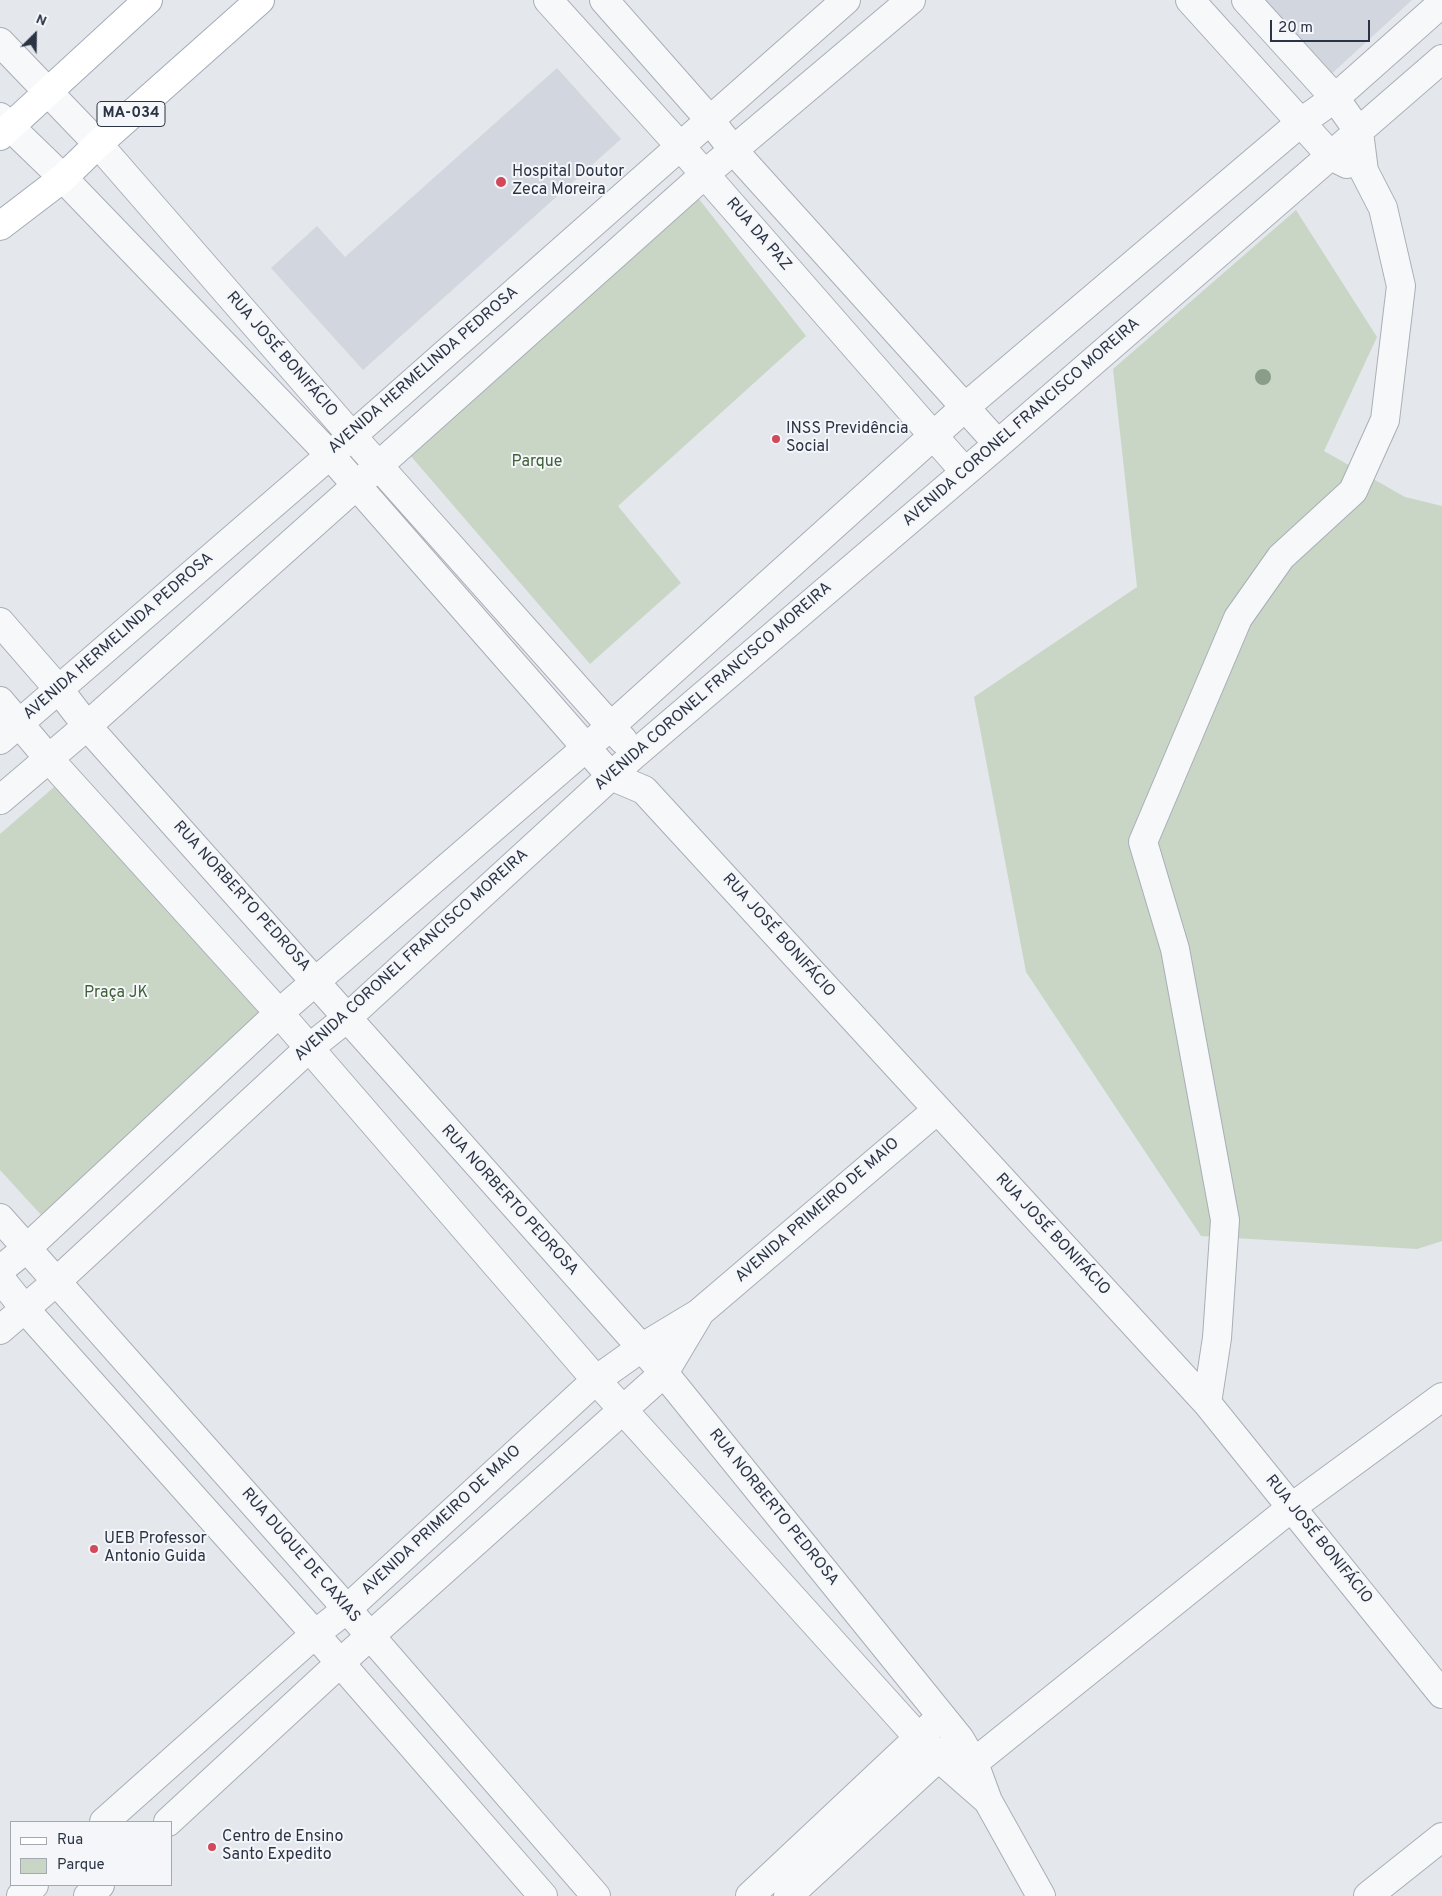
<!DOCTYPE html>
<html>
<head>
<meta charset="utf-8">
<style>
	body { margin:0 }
	#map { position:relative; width:1442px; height:1896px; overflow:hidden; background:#e4e7ec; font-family:Overpass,sans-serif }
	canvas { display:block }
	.legend { position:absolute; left:10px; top:1821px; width:162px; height:65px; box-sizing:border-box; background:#f4f6f9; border:1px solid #a4a8b1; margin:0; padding:6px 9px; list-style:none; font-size:15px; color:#2b3445 }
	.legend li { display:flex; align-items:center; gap:10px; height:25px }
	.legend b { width:25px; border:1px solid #a4a8b1 }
	.north { position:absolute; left:10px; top:10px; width:50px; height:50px; -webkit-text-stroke:4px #f4f6f9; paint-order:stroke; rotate:23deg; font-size:14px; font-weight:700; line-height:20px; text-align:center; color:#2b3445 }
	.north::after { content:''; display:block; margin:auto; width:18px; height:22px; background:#2b3445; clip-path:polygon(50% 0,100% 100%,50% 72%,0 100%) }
	.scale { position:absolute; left:1270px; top:20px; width:100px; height:22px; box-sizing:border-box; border:2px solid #2b3445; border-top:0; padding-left:6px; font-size:15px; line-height:18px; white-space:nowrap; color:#2b3445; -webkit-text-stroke:4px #f4f6f9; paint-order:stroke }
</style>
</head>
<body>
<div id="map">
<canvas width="1442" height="1896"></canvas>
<ul class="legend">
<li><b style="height:6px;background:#fff"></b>Rua</li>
<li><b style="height:14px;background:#c9d6c5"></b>Parque</li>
</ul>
<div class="north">N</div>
<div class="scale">20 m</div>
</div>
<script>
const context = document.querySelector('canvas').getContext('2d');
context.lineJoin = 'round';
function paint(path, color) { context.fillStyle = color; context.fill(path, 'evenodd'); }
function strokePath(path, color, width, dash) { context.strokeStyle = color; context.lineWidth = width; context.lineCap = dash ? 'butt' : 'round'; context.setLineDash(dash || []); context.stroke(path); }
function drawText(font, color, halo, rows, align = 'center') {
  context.font = font + ' Overpass,sans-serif'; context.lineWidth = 4; context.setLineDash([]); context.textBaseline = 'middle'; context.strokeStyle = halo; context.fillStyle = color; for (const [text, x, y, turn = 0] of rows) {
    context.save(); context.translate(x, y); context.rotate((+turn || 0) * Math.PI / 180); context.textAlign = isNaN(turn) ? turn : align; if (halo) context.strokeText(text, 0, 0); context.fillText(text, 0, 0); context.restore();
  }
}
paint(new Path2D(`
	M1255 0H1412L1327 78Z
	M557 68 621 139 363 370 271 268 317 226 345 257Z`), '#d2d6de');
paint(new Path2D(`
	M699 199 806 336 618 506 681 583 590 664 409 454Z
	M1296 210 1377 337 1324 451 1405 497 1442 506V1241L1417 1249 1201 1236 1026 972 974 697 1137 587 1113 369Z
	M69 774 281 1001 43 1217 0 1170V834Z`), '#c9d6c5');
const minor = new Path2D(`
	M548 0 680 146 965 472
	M604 0 709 119 734 151 998 444
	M1190 0 1331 156 1347 164
	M0 42 98 144 352 436 623 740
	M0 117 63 178 329 454 611 776 644 790 1207 1403 1442 1694
	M0 622 60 691 87 726 664 1373 960 1739 974 1763 988 1801 1041 1896
	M0 701 49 759 279 1013 596 1380 917 1736 938 1757 987 1800
	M0 740 352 436 846 0
	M0 800 87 726 705 174 911 0
	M0 1218 347 1609 596 1896
	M0 1270 27 1248 279 1013 611 726 964 408 1300 123 1335 98 1442 3
	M0 1278 24 1308 315 1634 543 1896
	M0 1330 57 1281 308 1049 347 1018 635 754 998 444 1442 59
	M1207 1403 1217 1338 1225 1220 1175 949 1143 842 1238 618 1281 557 1353 491 1385 420 1401 286 1383 208 1364 171 1359 132 1335 98 1246 0
	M961 1773 1292 1507 1442 1397
	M104 1822 315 1634 347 1609 596 1380 641 1348 699 1313 937 1110
	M168 1822 340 1663 664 1373 698 1316
	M21 1896 34 1885
	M88 1896 100 1885
	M750 1896 931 1726
	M788 1896 951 1746
	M1368 1896 1442 1837`);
const major = new Path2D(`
	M0 136 148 0
	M0 226 63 178 98 144 260 0`);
strokePath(minor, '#a9aeb7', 30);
strokePath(major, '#a3abb8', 30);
strokePath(minor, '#f7f8fa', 28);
strokePath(major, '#fff', 28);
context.fillStyle = '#899d89';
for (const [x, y] of [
	[1263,377]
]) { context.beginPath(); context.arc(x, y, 8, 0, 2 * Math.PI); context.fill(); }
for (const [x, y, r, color] of [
	[501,182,6,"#d1495b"],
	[776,439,5,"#d1495b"],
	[94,1549,5,"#d1495b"],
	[212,1847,5,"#d1495b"]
]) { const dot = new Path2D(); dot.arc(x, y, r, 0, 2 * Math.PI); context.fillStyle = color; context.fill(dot); strokePath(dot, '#f4f6f9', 2); }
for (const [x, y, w] of [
	[131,114,68]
]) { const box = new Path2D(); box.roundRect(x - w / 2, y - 12.5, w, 25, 4); context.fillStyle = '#f4f6f9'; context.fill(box); strokePath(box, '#2b3445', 1); }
drawText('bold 15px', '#2b3445', null, [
	["MA-034",131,114]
]);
drawText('16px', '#2b3445', '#f4f6f9', [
	["Hospital Doutor",512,173],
	["Zeca Moreira",512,191],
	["INSS Previdência",786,430],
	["Social",786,448],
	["UEB Professor",104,1540],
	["Antonio Guida",104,1558],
	["Centro de Ensino",222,1838],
	["Santo Expedito",222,1856]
], 'left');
drawText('16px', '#2b3445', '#f4f6f9', [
	["RUA DA PAZ",758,235,49],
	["RUA JOSÉ BONIFÁCIO",281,355,49],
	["AVENIDA HERMELINDA PEDROSA",424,371,-41],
	["AVENIDA CORONEL FRANCISCO MOREIRA",1022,423,-41],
	["AVENIDA HERMELINDA PEDROSA",119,637,-41],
	["AVENIDA CORONEL FRANCISCO MOREIRA",714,687,-41],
	["RUA NORBERTO PEDROSA",241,897,48],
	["RUA JOSÉ BONIFÁCIO",778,936,48],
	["AVENIDA CORONEL FRANCISCO MOREIRA",412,956,-42],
	["RUA NORBERTO PEDROSA",509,1201,48],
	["AVENIDA PRIMEIRO DE MAIO",818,1211,-41],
	["RUA JOSÉ BONIFÁCIO",1052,1235,47],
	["RUA NORBERTO PEDROSA",773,1508,51],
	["AVENIDA PRIMEIRO DE MAIO",442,1521,-43],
	["RUA JOSÉ BONIFÁCIO",1318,1540,51],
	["RUA DUQUE DE CAXIAS",300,1556,49]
]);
drawText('16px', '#3f6138', '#f4f6f9', [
	["Parque",537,463],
	["Praça JK",116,994]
]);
</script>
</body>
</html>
